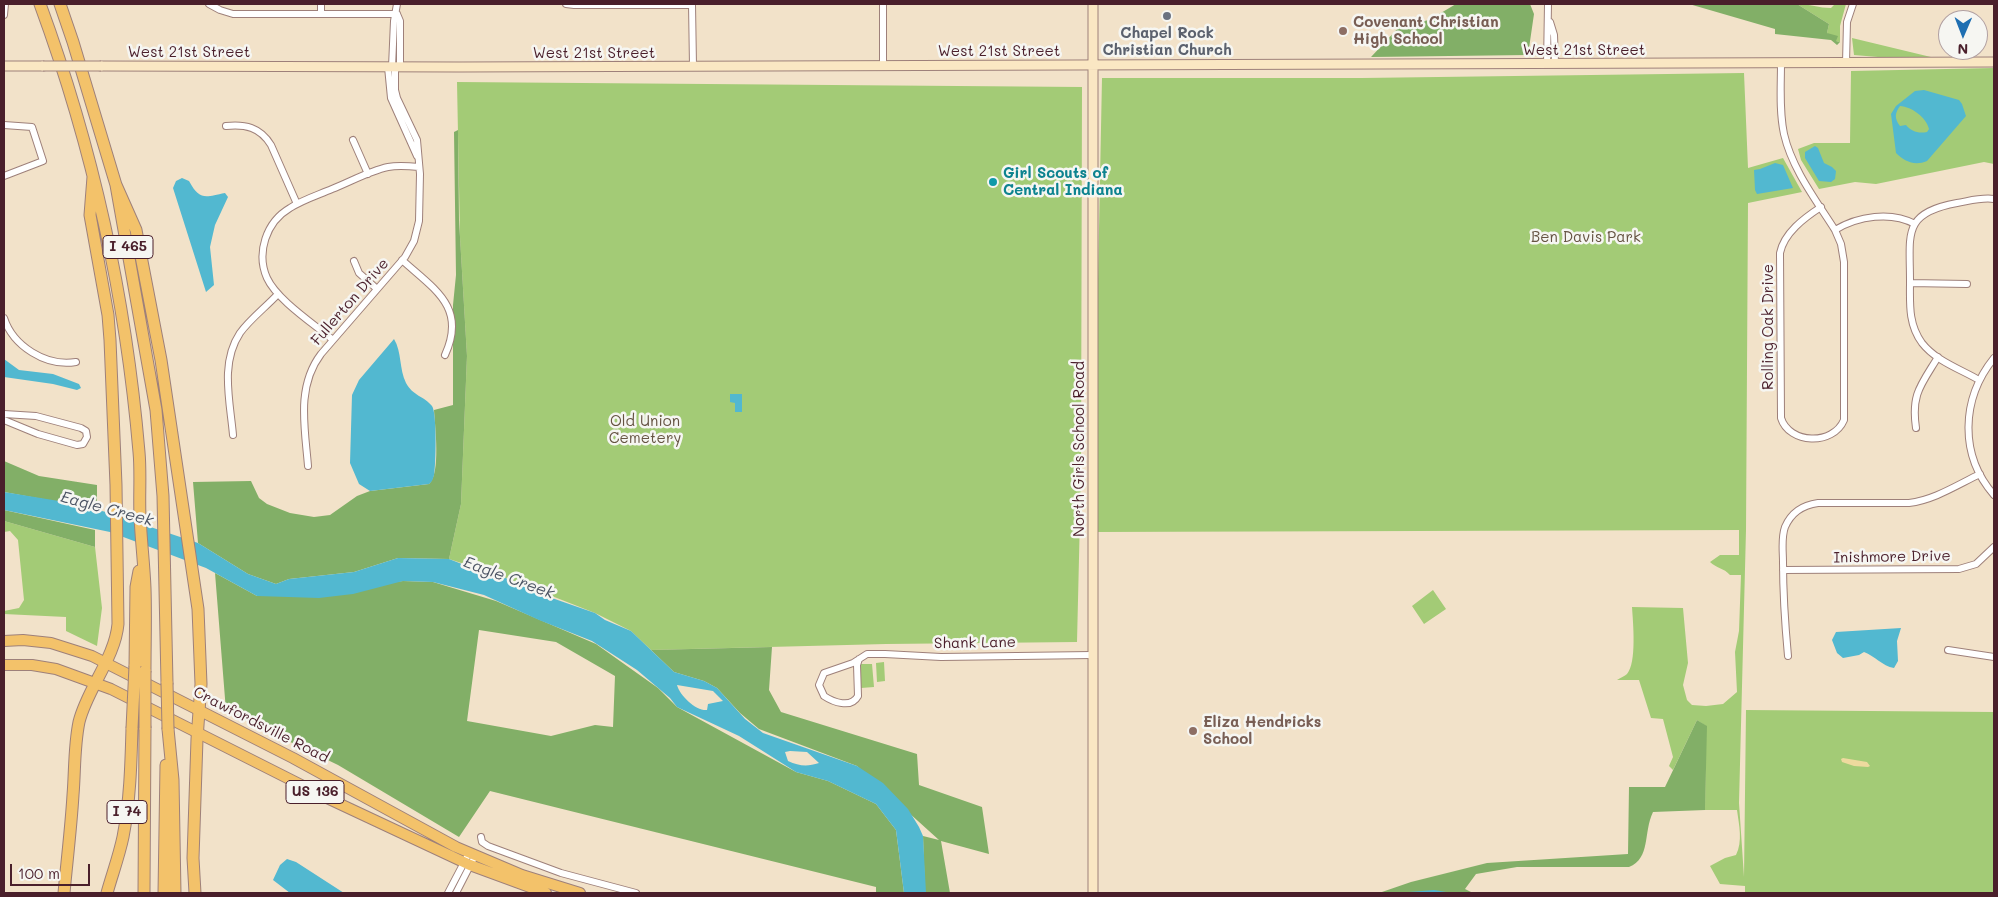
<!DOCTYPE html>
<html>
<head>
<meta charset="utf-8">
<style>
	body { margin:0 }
	#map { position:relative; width:1998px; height:897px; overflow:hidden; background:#f2e2c9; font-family:Mali,sans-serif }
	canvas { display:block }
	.frame { position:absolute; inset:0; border:5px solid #4a1f2b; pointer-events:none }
	.north { position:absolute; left:1938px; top:10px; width:50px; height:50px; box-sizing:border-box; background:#f6f6f2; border:1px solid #b1a0a2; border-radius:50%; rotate:181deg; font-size:14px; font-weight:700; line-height:20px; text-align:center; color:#4a1f2b }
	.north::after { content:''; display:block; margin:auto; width:18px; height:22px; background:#1f6fb2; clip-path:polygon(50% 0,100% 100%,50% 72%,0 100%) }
	.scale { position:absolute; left:10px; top:864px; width:80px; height:22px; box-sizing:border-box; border:2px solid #4a1f2b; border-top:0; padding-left:6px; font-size:15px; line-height:18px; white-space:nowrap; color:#4a1f2b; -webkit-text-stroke:4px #f6f6f2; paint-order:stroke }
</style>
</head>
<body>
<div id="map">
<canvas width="1998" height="897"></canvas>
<div class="frame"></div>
<div class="north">N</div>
<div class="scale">100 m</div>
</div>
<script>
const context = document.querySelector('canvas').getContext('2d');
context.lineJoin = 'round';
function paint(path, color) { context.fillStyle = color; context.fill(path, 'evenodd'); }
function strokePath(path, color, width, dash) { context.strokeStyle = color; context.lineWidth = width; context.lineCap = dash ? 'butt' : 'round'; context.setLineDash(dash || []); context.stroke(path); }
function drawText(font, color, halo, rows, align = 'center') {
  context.font = font + ' Mali,sans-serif'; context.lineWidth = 5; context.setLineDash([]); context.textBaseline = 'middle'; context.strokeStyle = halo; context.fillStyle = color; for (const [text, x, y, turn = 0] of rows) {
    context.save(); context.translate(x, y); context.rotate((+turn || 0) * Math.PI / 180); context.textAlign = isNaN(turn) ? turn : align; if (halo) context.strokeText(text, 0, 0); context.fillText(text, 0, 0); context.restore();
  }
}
paint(new Path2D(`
	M1797 4C1810 4 1819 8 1831 8L1835 4H1846L1840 26V42L1836 41 1827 33 1829 24Z
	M1852 38 1935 58H1890L1854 55Z
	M1994 68V164L1984 162 1876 184 1855 182 1819 189 1801 160 1798 149 1814 143H1850L1851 71Z
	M1744 73 1748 168 1783 158 1802 192 1748 203 1746 530 1739 803 1744 877 1746 710 1994 712V893H1745V886L1720 884 1710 866 1725 858 1736 855C1743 841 1739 825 1737 810H1705L1706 726 1697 720 1673 770 1669 766 1673 757 1663 719 1651 718 1639 680H1617C1620 678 1625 676 1627 674 1637 663 1633 622 1632 607L1683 608 1688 663 1683 685 1687 700 1692 705 1706 706 1723 704 1737 692 1735 652 1739 631 1741 575H1730C1724 568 1716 568 1710 562L1720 555H1739V530L1097 532V330L1102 78H1362Z
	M457 82 1082 87 1081 474 1077 642 886 644 651 650 631 631 595 613 501 576 449 559 461 504 467 356 460 237Z
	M4 521 95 547 102 608 97 646 66 631V617L4 614V611L19 608 24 600 18 540 10 531 4 532Z
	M1433 590 1446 609 1424 624 1412 606Z
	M884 662 885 681 877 682 876 663Z
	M860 664H872L874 687 861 688Z`), '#a3cb76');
paint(new Path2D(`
	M1456 4H1530L1534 14 1528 55 1371 57 1400 26 1429 20Z
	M1689 4H1797L1829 24 1827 33 1838 36 1836 41 1840 42 1837 45 1831 40 1775 34V29Z
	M458 130 459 220 467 356 461 504 449 559 398 558 354 572 289 579 276 584 248 574 198 543 193 482 251 481 259 498 267 504 290 513 314 517 330 515 357 496 370 491 429 484C441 474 435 426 434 410L453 405V305L456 275 454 132Z
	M4 461 39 476 97 485V509L4 492Z
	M4 510 95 530V547L4 521Z
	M215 573 257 596 403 581 433 582 496 601 596 644 658 688 677 707 796 772 828 781 876 804 896 830 904 893H876V887L490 791 459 837 338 765 226 711ZM479 630 556 642 615 676 613 727 595 725 551 736 467 721Z
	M772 647 769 690 781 712 917 754 919 785 982 807 989 854 941 841 950 893H925L923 836 939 840 857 766 759 729 740 713 717 688 704 681 674 672 651 650Z
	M1697 720 1707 726 1705 810 1653 812C1643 833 1651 858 1629 867H1517L1476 874 1465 889 1473 893H1379L1411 882 1487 863 1628 854 1629 787H1665Z`), '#82af67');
paint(new Path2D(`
	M1843 758 1867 762 1870 766 1868 767 1854 766 1842 762 1841 759Z`), '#eeda9e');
paint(new Path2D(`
	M1924 90 1959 100 1962 104 1966 116 1927 161C1915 166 1905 162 1896 153L1891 114 1896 106 1915 91ZM1900 106C1912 107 1926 117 1929 129L1927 132C1918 134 1911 131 1906 125L1900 126C1894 118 1895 113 1900 106Z
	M1815 146 1818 148 1824 163 1832 167 1836 171 1835 179 1831 182 1819 181 1805 158V152Z
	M1775 163 1783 165 1793 188 1757 194 1755 190 1754 170 1760 169Z
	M182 178 189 181C200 201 205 197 225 193L228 197 215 225 210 247 214 285 206 292 173 188 176 181Z
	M394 339C402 352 399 369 406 383 413 396 424 396 432 406 437 413 436 465 434 475 433 479 432 482 429 484L370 491 359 484 350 463 352 395 359 380Z
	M4 359 19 370 53 374 79 384 81 388 77 390 53 384 4 377Z
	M730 394H742V412H735V403L730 402Z
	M4 492 65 502 106 512 198 543 248 574 276 584 289 579 354 572 398 558 449 559 485 573 501 576 549 597 595 613 605 620 631 631 674 672 704 681 717 688 745 719 763 733 857 766 883 783 908 809 919 827 923 836 926 893H904L896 830 876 804 828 781 796 772 739 736 677 707 670 698 637 670 592 641 539 620 484 595 433 582 403 581 353 594 319 598 257 596 206 568 110 532 4 510ZM677 685 713 691 723 701 708 704 707 710C696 711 680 696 677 685ZM790 751 807 752 819 763C807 767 799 766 788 761L785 752Z
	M1901 628 1897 641 1898 661 1894 668C1882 666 1875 656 1864 652L1859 655 1843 658 1837 653 1832 640 1836 632Z
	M287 859 296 862 344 893H290L273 880 280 865Z`), '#52b8d0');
strokePath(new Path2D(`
	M1409 893 1434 891 1446 893`), '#52b8d0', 2);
const street = new Path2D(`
	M209 4 220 10 233 14H397
	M566 4 574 5H692
	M692 4 693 66
	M883 4V66
	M321 14V4
	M397 14 400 21V67
	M4 15 5 4
	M1550 22 1554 35 1555 63
	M1781 63C1781 86 1779 111 1784 134 1792 169 1816 200 1835 230L1841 244 1844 262V420C1833 446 1789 444 1781 418L1780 253C1784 233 1804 218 1821 207
	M1846 63 1847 22 1853 4
	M1547 64 1548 4
	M388 67 391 98 417 156
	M392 67 394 21 397 4
	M4 125 32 127 43 161 4 176
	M226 126C245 124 260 127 271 145L297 204
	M353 140 368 174
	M1835 230C1858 216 1891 211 1915 224
	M402 260C434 289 467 307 445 355
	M354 261 359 273 377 289
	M1910 283 1967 284
	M4 318C13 346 46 367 76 362
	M333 340C314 324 277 300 267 278 256 253 266 222 290 208 302 200 318 195 332 189 350 182 369 171 388 167 398 165 409 166 419 167
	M1994 358C1961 399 1959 455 1994 495
	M1979 380C1960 369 1936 361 1922 343 1908 324 1910 303 1910 281 1910 234 1902 213 1957 203 1969 201 1982 197 1994 199
	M4 414 36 416 81 428 86 431 87 437 83 444 77 445 38 434 4 420
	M1916 428C1911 394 1921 385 1938 357
	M233 435C230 401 220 363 240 333 250 319 266 307 278 294
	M308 466C305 428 296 387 321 354L405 257 414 241 419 221 420 174 417 140 397 98 395 90V67
	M1783 570 1959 569 1976 564 1994 547
	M1948 650 1994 657
	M1788 656C1785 624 1783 594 1783 562 1783 551 1781 538 1785 527 1791 513 1803 505 1818 503H1909C1934 500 1957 485 1980 474
	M859 659 857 665 858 696C851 709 833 702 824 696L819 685 824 673 853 663 867 654H885L941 657 1092 655
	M481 837 482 842 488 846 561 873 636 893
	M448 893 469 853
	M456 893 475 856`);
const secondary = new Path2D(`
	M1093 4V893
	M4 66H43
	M101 66 459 67 1994 62`);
const primary = new Path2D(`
	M4 641 23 640 51 643 92 656 293 758 456 847 522 875 580 893
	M4 665H32L56 669 111 689 327 798 470 865 546 893`);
const highway = new Path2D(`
	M40 4C93 148 126 300 139 452 141 473 139 495 140 516 141 540 144 564 145 588 146 616 145 644 145 671
	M60 4 73 42 116 185 156 410 163 496 167 683
	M116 185 136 230 161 360 198 609 201 684 197 739 193 858 195 893
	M135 666 136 587 139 571
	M168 729 173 780 175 893
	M64 893C67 860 71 828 73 795 75 771 74 746 79 722 87 689 115 658 118 624L116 485 110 340 108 315 90 215 93 177
	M107 893C112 875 119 856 123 837 130 801 131 765 132 728
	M144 893 145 728
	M164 893 166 765`);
strokePath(street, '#9e807a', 8);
strokePath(secondary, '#9e807a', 11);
strokePath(primary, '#9e807a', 12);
strokePath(highway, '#9e807a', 13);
strokePath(street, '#fff', 6);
strokePath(secondary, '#fae7c3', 9);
strokePath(primary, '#f3c26a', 10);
strokePath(highway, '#f3c26a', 11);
const secondaryBridge = new Path2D(`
	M43 66H101`);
const highwayBridge = new Path2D(`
	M167 683 168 729
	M132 728 135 666
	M145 728V671`);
strokePath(secondaryBridge, '#9e807a', 11, []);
strokePath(highwayBridge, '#9e807a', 13, []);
strokePath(secondaryBridge, '#fae7c3', 9);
strokePath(highwayBridge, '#f3c26a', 11);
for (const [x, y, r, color] of [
	[1167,16,5,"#6b7280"],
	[1343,31,5,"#8d6e63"],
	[993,182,5,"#0f9aa8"],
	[1193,731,5,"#8d6e63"]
]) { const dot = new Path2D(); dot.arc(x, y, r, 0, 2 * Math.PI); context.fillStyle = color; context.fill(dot); strokePath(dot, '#f6f6f2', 2); }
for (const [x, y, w] of [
	[128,247,50],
	[315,792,58],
	[127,812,40]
]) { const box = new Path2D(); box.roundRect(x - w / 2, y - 11.5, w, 23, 4); context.fillStyle = '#f6f6f2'; context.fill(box); strokePath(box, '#4a1f2b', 1); }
drawText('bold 14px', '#4a1f2b', null, [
	["I 465",128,247],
	["US 136",315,792],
	["I 74",127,812]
]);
drawText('bold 15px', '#785e54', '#f6f6f2', [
	["Covenant Christian",1353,22],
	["High School",1353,39],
	["Eliza Hendricks",1203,722],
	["School",1203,739]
], 'left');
drawText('bold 15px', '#5b616d', '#f6f6f2', [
	["Chapel Rock",1167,33],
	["Christian Church",1167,50]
]);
drawText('15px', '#4a1f2b', '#f6f6f2', [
	["West 21st Street",1584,50],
	["West 21st Street",999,51],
	["West 21st Street",189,52],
	["West 21st Street",594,53],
	["Fullerton Drive",350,302,-49],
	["Rolling Oak Drive",1768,327,-90],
	["North Girls School Road",1079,449,-90],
	["Inishmore Drive",1892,557,-1],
	["Shank Lane",975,643,-1],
	["Crawfordsville Road",261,725,27]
]);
drawText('bold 15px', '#0d838f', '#f6f6f2', [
	["Girl Scouts of",1003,173],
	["Central Indiana",1003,190]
], 'left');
drawText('15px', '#655342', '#f6f6f2', [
	["Ben Davis Park",1586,237],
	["Old Union",645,421],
	["Cemetery",645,438]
]);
drawText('italic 16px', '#4d5565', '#f6f6f2', [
	["Eagle Creek",107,509,15],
	["Eagle Creek",509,578,20]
]);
</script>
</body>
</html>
